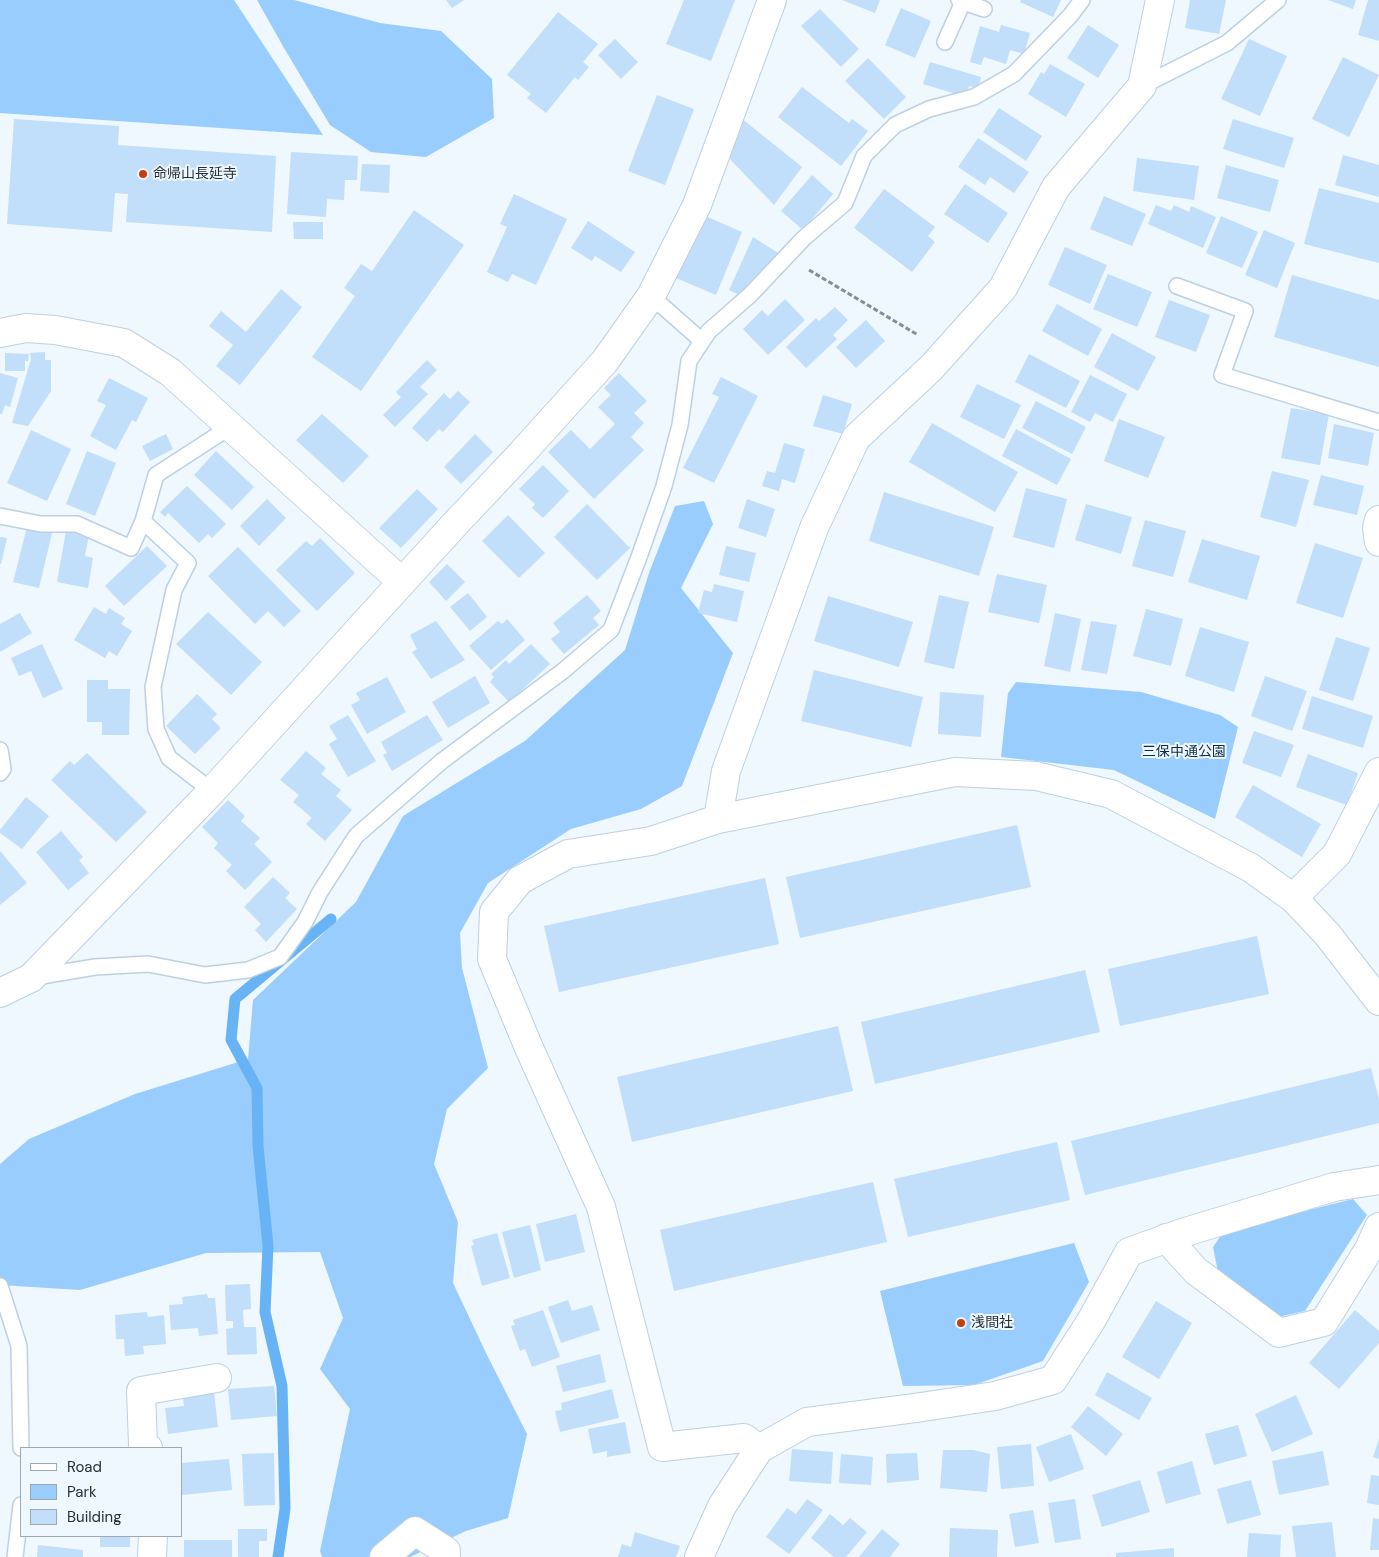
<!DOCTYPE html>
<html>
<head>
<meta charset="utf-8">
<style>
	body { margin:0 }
	#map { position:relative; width:1379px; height:1557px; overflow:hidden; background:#eff7ff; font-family:"DM Sans",sans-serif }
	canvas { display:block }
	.legend { position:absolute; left:20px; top:1447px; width:162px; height:90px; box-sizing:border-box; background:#eff7ff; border:1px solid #9fa7af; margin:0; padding:6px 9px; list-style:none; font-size:15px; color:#272f36 }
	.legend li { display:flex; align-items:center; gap:10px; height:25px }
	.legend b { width:25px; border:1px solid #9fa7af }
</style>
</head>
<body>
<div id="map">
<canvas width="1379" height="1557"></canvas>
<ul class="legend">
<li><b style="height:6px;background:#fff"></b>Road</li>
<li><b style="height:14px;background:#99cdfd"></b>Park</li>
<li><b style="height:14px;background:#c1defa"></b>Building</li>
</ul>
</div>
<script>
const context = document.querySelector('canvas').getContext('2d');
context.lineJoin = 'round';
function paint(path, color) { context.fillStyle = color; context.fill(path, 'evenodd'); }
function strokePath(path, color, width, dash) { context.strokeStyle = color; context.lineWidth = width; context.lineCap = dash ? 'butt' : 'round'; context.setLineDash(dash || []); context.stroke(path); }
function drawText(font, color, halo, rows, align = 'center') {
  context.font = font + ' "DM Sans","Noto Sans JP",sans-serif'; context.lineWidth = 4; context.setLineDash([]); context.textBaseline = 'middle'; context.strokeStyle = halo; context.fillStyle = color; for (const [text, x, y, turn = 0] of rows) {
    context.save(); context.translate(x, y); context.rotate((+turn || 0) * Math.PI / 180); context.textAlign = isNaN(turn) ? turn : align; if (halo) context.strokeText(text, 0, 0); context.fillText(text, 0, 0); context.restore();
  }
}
paint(new Path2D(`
	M0 0H234L323 135 0 113Z
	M257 0H294L380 23 441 31 492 79 494 118 426 157 371 152 330 125 284 48Z
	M704 501 713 524 681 588 733 653 682 786 641 809 571 829 488 883 460 933 462 968 488 1068 447 1109 434 1164 458 1222 453 1283 487 1355 527 1434 508 1518 466 1531 410 1557H322L320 1551 350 1409 320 1369 343 1318 320 1252 206 1253 80 1290 0 1285V1164L29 1139 135 1094 248 1059 253 1000 356 902 403 816 525 741 625 650 649 573 675 506Z
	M1016 682 1141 692 1220 715 1238 727 1215 819 1114 770 1001 757 1008 693Z
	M1353 1199 1367 1215 1305 1311 1278 1317 1218 1272 1213 1247 1224 1231Z
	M1074 1243 1089 1282 1043 1361 974 1385 903 1386 880 1291Z`), '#99cdfd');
strokePath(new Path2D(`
	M278 1557 285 1509 282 1386 265 1312 268 1246 258 1146 257 1088 231 1040 235 999 331 919`), '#68b3f6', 11);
paint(new Path2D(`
	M446 0H464L452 8Z
	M684 0H735L711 61 666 44Z
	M842 0H880L875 13Z
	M1021 0H1061L1053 17 1020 2Z
	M1190 0H1226L1219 34 1185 28Z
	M1328 0H1356L1353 9Z
	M1368 0H1379V41L1358 35Z
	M901 8 931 21 915 58 885 45Z
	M820 9 859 49 841 67 801 26Z
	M558 12 598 44 583 62 589 67 578 80 575 77 546 113 527 98 531 94 507 75Z
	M1001 25 1030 33 1024 54 1010 50 1006 64 984 57 981 65 970 62 980 26 999 32Z
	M1088 25 1119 45 1098 78 1067 58Z
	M615 39 638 62 621 79 598 55Z
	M1249 39 1287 56 1260 116 1221 99Z
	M1343 57 1379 75 1349 137 1312 119Z
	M868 58 906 97 884 119 845 81Z
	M930 62 981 77 978 89 969 86 966 97 923 84Z
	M1050 64 1085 84 1066 117 1028 94 1041 72 1044 74Z
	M802 87 849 123 852 119 868 131 841 166 778 117Z
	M657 95 694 109 665 185 628 171Z
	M999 108 1042 136 1026 161 983 132Z
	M741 118 802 167 774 205 726 155Z
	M14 119 119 126 118 145 276 156 272 232 126 222 128 194 115 193 112 232 7 224Z
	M1233 119 1294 138 1284 168 1223 149Z
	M978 138 1029 172 1014 193 990 177 985 185 958 167Z
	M291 152 358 156 357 180H345L344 200 327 199 326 217 287 214Z
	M1343 155 1379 165V197L1335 185Z
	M1137 158 1199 166 1194 200 1133 191Z
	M362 164 390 165 389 193 360 191Z
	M1226 165 1279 180 1270 212 1217 198Z
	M812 175 833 194 803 230 781 211Z
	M965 184 1008 213 988 243 944 214Z
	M1319 188 1379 203V263L1304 244Z
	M884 189 935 227 928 236 935 242 912 272 854 228Z
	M514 194 567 219 536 285 512 274 508 282 487 272 507 227 500 224Z
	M1104 196 1146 214 1132 246 1090 229Z
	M1156 205 1171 211 1174 205 1189 212 1191 206 1216 217 1203 248 1148 224Z
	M414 210 464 245 361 391 312 357 355 296 344 288 361 264 372 271Z
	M703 215 742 232 716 295 676 278Z
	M1221 216 1258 232 1242 268 1206 253Z
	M588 221 635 252 621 272 595 256 592 261 571 248Z
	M293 222H323V239H294Z
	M1264 230 1295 243 1277 288 1245 275Z
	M753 237 783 256 743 297 729 290Z
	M1065 247 1107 265 1090 304 1048 285Z
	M1108 274 1152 292 1137 327 1093 309Z
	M1292 275 1379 300V367L1274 337Z
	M281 289 302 307 240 385 216 366 233 345 209 326 221 311 246 332Z
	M785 299 805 320 768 355 743 329 762 310 768 316Z
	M1169 300 1210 315 1196 352 1155 337Z
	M1057 304 1102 329 1088 356 1042 331Z
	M835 307 848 320 833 335 837 339 806 368 786 347 816 318 819 321Z
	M866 320 885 341 856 368 836 347Z
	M1112 333 1156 357 1138 391 1094 367Z
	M45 352V360H51V391L28 426 12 423 31 359 30 353Z
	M5 353 29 354 28 361H25V371H5Z
	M1029 354 1080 381 1066 408 1015 382Z
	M427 360 437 370 420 387 428 394 395 427 383 415 401 397 396 392Z
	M0 373 18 378 10 407 5 405 2 414H0Z
	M619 373 647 401 634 413 644 423 631 437 644 450 594 499 548 452 571 430 590 449 615 424 598 407 611 395 604 388Z
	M1090 375 1127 394 1113 422 1095 413 1090 422 1071 412Z
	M721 377 758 396 714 483 683 468 719 397 712 394Z
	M109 378 148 398 136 422 132 420 116 450 90 436 106 405 97 401Z
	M977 384 1021 405 1004 439 960 417Z
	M458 391 470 402 443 432 439 429 427 442 412 428 444 393 450 399Z
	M823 395 852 404 843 434 813 426Z
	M1036 401 1086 427 1072 454 1022 428Z
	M1291 408 1329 414 1320 465 1281 458Z
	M322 414 369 456 343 483 296 440Z
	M1119 419 1165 437 1148 478 1104 461Z
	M932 423 1018 472 995 512 909 462Z
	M1334 424 1374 433 1368 466 1328 458Z
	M1016 429 1071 459 1057 485 1002 456Z
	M31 430 71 449 47 501 7 483Z
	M166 434 173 449 150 461 142 446Z
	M475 434 493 452 461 484 444 467Z
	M784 443 805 449 795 483 782 479 779 491 762 486 767 471 775 473Z
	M87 451 116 463 95 516 66 504Z
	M216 451 254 487 232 510 194 475Z
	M543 465 569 491 543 518 532 508 535 504 519 489Z
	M1272 471 1309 480 1296 527 1260 517Z
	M1321 475 1364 486 1357 515 1313 505Z
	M187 486 226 524 212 538 208 534 199 543 168 513 165 517 160 512Z
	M1026 488 1067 499 1054 548 1013 537Z
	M417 489 438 509 401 548 379 528Z
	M884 492 994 527 979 576 869 541Z
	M267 499 286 518 259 546 240 526Z
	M747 499 775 509 766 537 738 528Z
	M587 504 630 548 597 580 554 537Z
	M1086 504 1132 517 1121 554 1075 540Z
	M508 515 545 553 519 578 482 541Z
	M1145 520 1186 531 1173 577 1132 566Z
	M27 527 52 533 39 588 13 582Z
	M66 531 89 535 85 556 93 558 88 588 57 582Z
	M0 537 7 538 1 564H0Z
	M320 538 355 573 317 611 276 570 306 541 312 546Z
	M1202 539 1260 556 1247 600 1188 582Z
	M1315 543 1363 558 1343 618 1296 603Z
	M147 546 167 566 124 606 105 586Z
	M726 546 756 553 749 582 719 575Z
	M238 547 301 611 284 627 268 611 255 624 208 576Z
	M447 564 465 582 446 601 429 582Z
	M997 574 1047 585 1039 623 988 612Z
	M714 584 744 591 737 622 698 613 704 590 712 592Z
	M468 593 487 617 470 631 450 607Z
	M587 595 601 611 593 618 599 625 564 654 551 639 560 632 553 623Z
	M939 595 969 602 954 669 924 662Z
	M828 596 913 622 899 667 814 641Z
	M94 607 106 614 109 608 125 618 121 624 132 631 117 656 109 651 105 658 74 640Z
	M1146 609 1183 619 1171 666 1133 656Z
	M208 612 262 662 231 695 176 644Z
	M20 613 32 633 0 652V624Z
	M1055 613 1081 619 1070 672 1044 666Z
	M507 619 525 640 491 670 469 646 498 621 502 624Z
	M436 621 465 660 431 679 412 652 417 649 410 635Z
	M1091 621 1117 625 1107 674 1081 670Z
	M1200 627 1249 642 1234 692 1185 676Z
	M1336 637 1370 648 1353 701 1319 690Z
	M42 644 63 689 43 698 31 671 19 676 11 658Z
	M531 644 550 664 509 702 490 682 494 677 491 674 506 660 509 664Z
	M814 670 923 697 911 747 801 721Z
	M475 676 490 703 448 728 432 702Z
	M1265 676 1307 691 1292 731 1251 716Z
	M387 677 406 712 367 734 351 705 360 700 356 693Z
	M87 680H108V689H130L129 735H102V722H87Z
	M940 692 984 695 981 737 938 734Z
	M197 694 217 714 212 719 221 728 195 754 166 726Z
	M1312 696 1373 716 1363 748 1302 729Z
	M348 715 376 761 348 777 329 744 337 739 329 726Z
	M427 715 443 740 392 771 383 755 387 753 381 742Z
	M1254 731 1294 745 1281 777 1242 763Z
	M306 751 326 768 321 774 341 790 336 796 352 810 325 841 306 824 312 818 293 802 299 795 280 780Z
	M87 753 147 812 116 842 51 780 70 761 74 765Z
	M1308 754 1358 773 1347 805 1296 787Z
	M1253 785 1321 824 1302 857 1235 817Z
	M26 797 49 816 22 849 0 833V830Z
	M228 800 245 816 241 821 260 838 254 844 272 862 245 890 226 871 232 865 214 848 218 843 202 827Z
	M1017 825 1031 887 800 938 786 877Z
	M61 831 83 857 79 860 89 873 68 890 36 852Z
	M0 851 27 883 0 905Z
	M273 877 290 893 285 898 297 909 266 942 255 930 261 924 244 907Z
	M765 878 779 944 559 992 544 926Z
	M1257 936 1269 994 1120 1026 1108 969Z
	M1085 970 1100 1032 875 1084 861 1022Z
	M838 1026 853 1091 632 1142 617 1077Z
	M1371 1068 1379 1099V1123L1085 1195 1071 1141Z
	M1057 1142 1070 1200 908 1237 894 1179Z
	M873 1182 887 1242 674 1291 660 1230Z
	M576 1214 585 1252 545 1262 536 1224Z
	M530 1225 541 1270 514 1278 502 1232Z
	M497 1233 510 1278 482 1286 471 1246 474 1245 472 1240Z
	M250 1284 251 1309 243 1310 244 1327H256L257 1354 227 1355 226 1329 233 1328V1321H226L225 1285Z
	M207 1294 208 1298H215L218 1334 199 1336 198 1328 171 1330 169 1305 183 1304 182 1297Z
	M568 1300 572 1311 592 1305 600 1330 561 1343 548 1307Z
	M1156 1301 1192 1323 1159 1379 1122 1357Z
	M543 1310 560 1357 532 1367 525 1349 520 1351 511 1326 515 1325 513 1320Z
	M1355 1310 1379 1331V1343L1339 1389 1309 1363Z
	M147 1312 148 1317 164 1315 166 1344 143 1346 144 1354 125 1356 124 1339H116L115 1315Z
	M600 1354 606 1382 563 1392 556 1366Z
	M1107 1372 1152 1398 1139 1420 1095 1395Z
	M274 1386 277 1416 231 1420 228 1389Z
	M612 1389 619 1418 560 1432 555 1411 562 1410 561 1403Z
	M214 1393 218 1427 168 1434 165 1408 184 1406 183 1398Z
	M1296 1395 1313 1434 1272 1452 1255 1414Z
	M1088 1406 1123 1434 1106 1456 1071 1427Z
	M625 1422 631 1453 607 1457V1451L593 1454 588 1429Z
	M1238 1425 1247 1456 1214 1465 1205 1434Z
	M1071 1434 1084 1469 1049 1482 1036 1447Z
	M1379 1439V1459L1373 1457Z
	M1031 1444 1034 1486 1001 1489 997 1447Z
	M792 1449 833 1452 831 1484 789 1481Z
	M943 1450H973L990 1454 987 1492 940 1488Z
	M1323 1451 1329 1485 1279 1495 1272 1461Z
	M274 1453 275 1505 244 1506 242 1454Z
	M917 1453 919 1480 887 1483 886 1454Z
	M841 1454 873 1457 871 1485 839 1483Z
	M229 1459 232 1490 182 1495 181 1463Z
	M1192 1461 1201 1494 1166 1504 1157 1472Z
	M1371 1475 1379 1476V1505L1367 1503Z
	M1140 1480 1150 1512 1102 1527 1092 1495Z
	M1251 1480 1261 1515 1227 1524 1217 1489Z
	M807 1499 823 1510 789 1554 766 1537 787 1508 796 1514Z
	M1075 1499 1081 1539 1055 1543 1048 1503Z
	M1033 1510 1039 1543 1015 1547 1009 1514Z
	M830 1514 843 1525 850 1518 867 1532 846 1557H834L811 1538Z
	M1373 1518 1379 1519V1550H1370Z
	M1332 1522 1336 1557H1296L1292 1526Z
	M950 1528 998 1530 997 1557H949Z
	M238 1529H267V1541H259V1557H238Z
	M882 1529 900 1544 890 1557H859Z
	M635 1532 680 1546 676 1557H618L622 1544 631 1547Z
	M1249 1533 1281 1535 1280 1557H1247Z
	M100 1536H130V1547H100Z
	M184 1540H232V1557H184Z
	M38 1545 83 1550V1557H37Z
	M1174 1548V1557H1116V1553Z`), '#c1defa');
const service = new Path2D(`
	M963 2 984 9
	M945 42 963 2 959 0
	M1142 86 1227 43 1278 0
	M1177 286 1245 311 1222 375 1379 422
	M651 296 702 341
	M0 516 41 524H77L131 548 143 521
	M0 750 3 769 0 773
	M212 791 169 758 156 729 153 687 174 590 188 563 143 521 156 475 230 427
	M35 977 95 967 148 964 205 975 248 970 280 957 305 922 320 892 356 836 442 761 563 671 611 630 639 557 664 486 680 425 689 361 709 331 750 295 804 238 845 203 864 156 895 125 929 109 974 97 1014 74 1070 16 1082 0
	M0 1286 19 1346 21 1448
	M15 1557 21 1505`);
const minor = new Path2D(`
	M0 333 26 328 55 330 124 343 170 372 402 582
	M1379 520 1377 528 1379 542
	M718 819 955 772 1036 776 1111 794 1251 868 1293 898 1327 934 1379 1001
	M1293 898 1337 854 1379 772
	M1166 1238 1196 1271 1279 1333 1324 1322 1369 1249 1379 1227
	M148 1448 143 1444 141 1391 217 1378
	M759 1449 744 1438 662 1447 601 1207 529 1048 492 959 494 912 520 880 568 854 651 841 718 819 726 771 814 528 856 438 931 368 1003 288 1056 187 1142 86 1160 0
	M152 1557 153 1536
	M384 1557 415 1531 446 1551V1557
	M699 1557 722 1506 759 1449 807 1422 915 1408 995 1396 1053 1380 1091 1321 1129 1252 1182 1233 1334 1187 1379 1180`);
const tertiary = new Path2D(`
	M0 993 31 978 212 791 455 524 522 453 605 361 651 296 697 205 772 0`);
strokePath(service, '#bdd0e3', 18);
strokePath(minor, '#bdd0e3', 30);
strokePath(tertiary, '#bdd0e3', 30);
strokePath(new Path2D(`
	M809 270 918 335`), '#878f96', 3, [5, 2.5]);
strokePath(service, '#fff', 15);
strokePath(minor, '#fff', 28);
strokePath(tertiary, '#fff', 28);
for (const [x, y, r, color] of [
	[143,174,5,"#c63f0d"],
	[961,1323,5,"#c63f0d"]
]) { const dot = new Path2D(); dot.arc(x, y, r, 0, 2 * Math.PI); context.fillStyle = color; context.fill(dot); strokePath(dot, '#eff7ff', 2); }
drawText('14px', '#272f36', '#eff7ff', [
	["命帰山長延寺",153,174],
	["浅間社",971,1323]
], 'left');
drawText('14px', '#0c2d47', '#eff7ff', [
	["三保中通公園",1184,752]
]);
</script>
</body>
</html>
